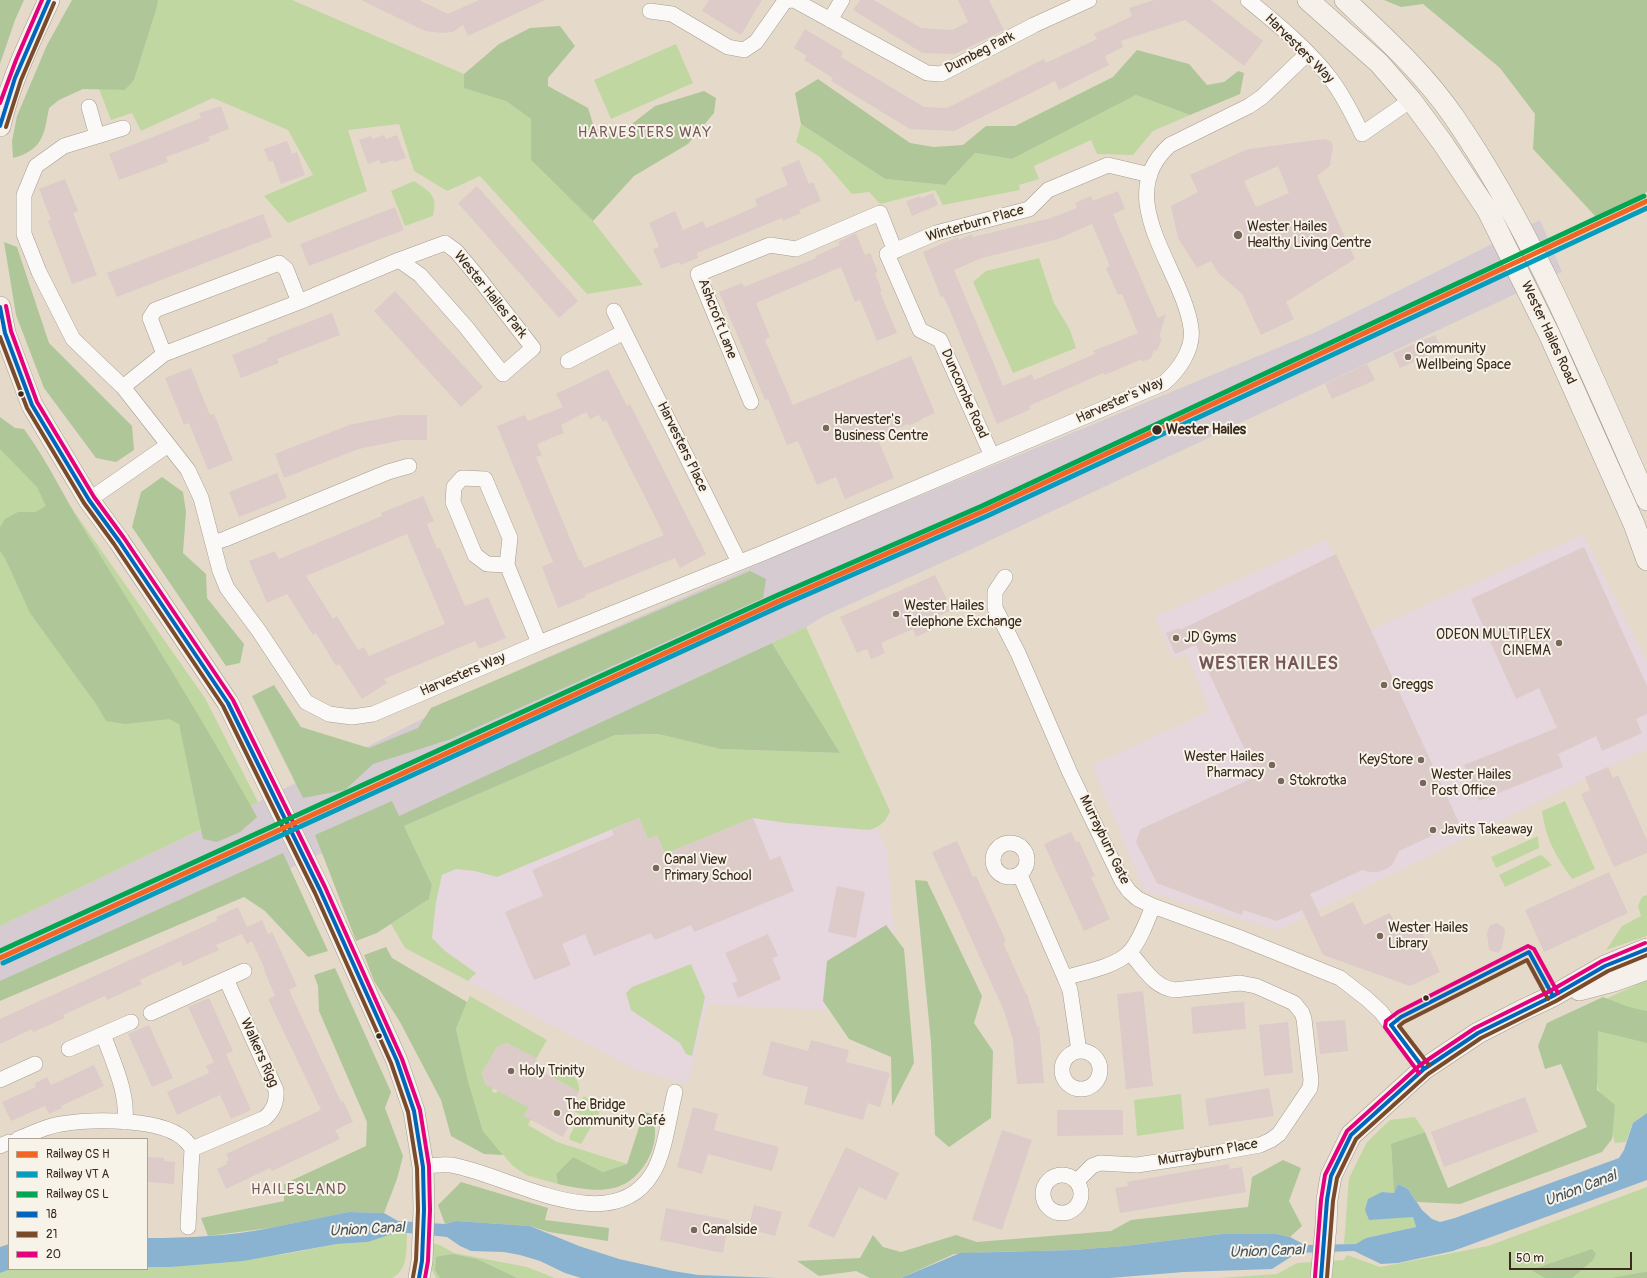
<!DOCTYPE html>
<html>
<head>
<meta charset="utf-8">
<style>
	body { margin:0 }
	#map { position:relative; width:1647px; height:1278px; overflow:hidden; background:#e5dac9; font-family:Pangolin,sans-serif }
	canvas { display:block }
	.legend { position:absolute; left:8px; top:1138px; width:140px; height:132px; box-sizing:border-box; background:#f7f3e8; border:1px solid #aca397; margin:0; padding:5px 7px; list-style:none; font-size:12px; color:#3b2a1e }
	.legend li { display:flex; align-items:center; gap:8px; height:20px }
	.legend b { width:20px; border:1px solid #aca397 }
	.scale { position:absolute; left:1509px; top:1252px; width:123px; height:18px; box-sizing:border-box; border:2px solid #3b2a1e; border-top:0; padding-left:5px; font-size:12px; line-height:14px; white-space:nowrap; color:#3b2a1e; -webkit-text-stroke:3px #f7f3e8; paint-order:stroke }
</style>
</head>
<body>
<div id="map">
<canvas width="1647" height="1278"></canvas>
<ul class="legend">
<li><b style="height:5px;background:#f26522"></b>Railway CS H</li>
<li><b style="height:5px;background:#069cbc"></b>Railway VT A</li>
<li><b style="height:5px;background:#00a651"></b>Railway CS L</li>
<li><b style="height:5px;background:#0065bd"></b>18</li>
<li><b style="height:5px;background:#7a4b2a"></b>21</li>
<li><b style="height:5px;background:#e5007d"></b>20</li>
</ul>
<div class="scale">50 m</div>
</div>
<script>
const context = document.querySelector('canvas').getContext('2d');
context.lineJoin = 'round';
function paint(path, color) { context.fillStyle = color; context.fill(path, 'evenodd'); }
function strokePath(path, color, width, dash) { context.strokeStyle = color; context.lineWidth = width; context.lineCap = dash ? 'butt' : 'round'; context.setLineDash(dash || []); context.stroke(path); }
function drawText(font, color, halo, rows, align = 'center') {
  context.font = font + ' Pangolin,sans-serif'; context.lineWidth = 4; context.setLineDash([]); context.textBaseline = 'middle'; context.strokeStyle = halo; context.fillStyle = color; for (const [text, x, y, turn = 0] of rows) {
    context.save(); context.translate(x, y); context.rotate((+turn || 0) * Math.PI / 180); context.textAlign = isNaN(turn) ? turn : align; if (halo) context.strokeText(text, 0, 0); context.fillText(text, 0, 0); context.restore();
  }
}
paint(new Path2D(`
	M1583 534 1647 662V749L1278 930 1144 891 1092 765 1210 711 1186 653 1173 659 1155 617 1326 540 1370 630Z
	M772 643 840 753 888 851 899 1014 707 1004 688 1084 637 1070 405 948 391 924 429 899 399 816Z`), '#e6d6de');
paint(new Path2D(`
	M1540 220 1562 272 961 554 824 616 806 627 631 709 399 816 289 869 0 1000V926L258 802 523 668 806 543 1316 332Z`), '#d5cbd1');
paint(new Path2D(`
	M158 0H292L464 74 506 101 531 119V160L593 221 643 285 587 294 480 176 447 191 414 171 399 124 348 130 367 191 288 223 264 196 313 175 288 130 213 98 141 131 132 113 111 120 99 89 125 90 134 80 157 7Z
	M676 44 693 83 611 119 594 80Z
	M1136 95 1190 115 1153 131 1133 155 1097 154 1091 140 1034 166 1039 179 1019 185 1020 190 943 205 935 190 880 204 869 192 852 194 820 157 796 142 801 124 885 179 945 185 975 153 1012 159Z
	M414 181C430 192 438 195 433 216L405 226 391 191Z
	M1039 258 1054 303 1070 330 1076 348 1013 373 973 282 986 271Z
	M0 427 28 446 205 698 258 802 0 926Z
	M806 627 890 811C886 822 880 827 869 830L786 823 753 818 665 854 657 835 648 839 639 818 497 877 475 871 456 869 442 875 436 902 432 938 445 951 476 973 468 981 405 948 391 924 429 899 432 885 404 826 615 735 658 734 720 749 840 753 772 643Z
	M1565 801 1595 869 1572 879C1556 856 1546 840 1542 811Z
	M1538 836 1539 848 1496 868 1491 857Z
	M1540 855 1543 856 1552 865 1505 887 1499 875Z
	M1647 895V936L1606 950 1622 926 1641 916 1638 906 1642 897Z
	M691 964 705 997 692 1056 686 1054 680 1043 631 1010 626 993 632 987Z
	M1647 980V1113L1633 1123 1626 1142 1615 1143 1575 1013Z
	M470 996 547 1040 536 1059 507 1043 497 1047 482 1073 485 1084 493 1088 492 1091 495 1093 499 1091 536 1095 524 1116 531 1119 528 1125 557 1142 627 1164 603 1172 573 1157 556 1174 558 1184 526 1175 517 1169 511 1164 483 1131 468 1081 456 1029 467 1002Z
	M556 1064C567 1071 581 1076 579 1092L550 1076Z
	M1181 1094 1184 1129 1137 1136 1134 1100Z
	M584 1096 602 1108 581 1144 570 1140 569 1137 581 1115 574 1111Z
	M1415 1117 1425 1132 1391 1145 1394 1193 1382 1192 1365 1210 1367 1214 1413 1217 1416 1227 1366 1238 1357 1244H1344L1349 1178 1367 1142 1390 1120Z
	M1647 1187V1278H1218L1277 1274 1297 1263 1344 1260 1347 1255 1380 1267 1488 1246Z
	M397 1232 407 1233C406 1249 409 1270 392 1278H0V1273L11 1269H147V1267H171L286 1254 337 1244 368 1242Z
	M432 1243 440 1245 454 1253 527 1267 555 1278H436L432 1270Z`), '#c1d7a2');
paint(new Path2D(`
	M0 0H24L15 20 0 64Z
	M72 0H158L157 7 134 80 125 90 83 89 59 100 49 108C44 135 43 150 13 158L12 141 17 116 47 45Z
	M1384 0H1647V192L1596 217 1533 149 1535 114 1500 68 1423 4 1401 7Z
	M560 26 575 46 548 78V86L588 108 594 127 606 134 620 133 655 106 704 91 716 98 714 113 688 144 634 176 593 221 531 160V119L506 101 464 88V74L499 44 530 28Z
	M1137 50 1189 64 1207 85 1224 82 1238 71 1244 73 1240 94 1190 115 1136 95 1012 159 975 153 945 185 885 179 801 124 795 93 818 79 910 143 934 147 963 145 986 126H1015L1113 77Z
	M4 242 17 247 49 343 132 426 134 450 116 462 96 458 44 388 16 315Z
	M0 417 15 428 24 429C49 463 66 501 88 536 146 629 204 721 257 817L240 832 217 842 203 839 179 724 169 719 125 724 106 721 96 704 30 613 5 558 0 551V527L5 519 18 512H35L46 506 37 487 0 449Z
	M162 477 183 492 186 512 183 553 206 574 207 598 244 644 240 663 226 666 132 527 141 492Z
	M750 571 766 579 763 598 451 739 373 764 345 790 303 798 252 696 274 685 301 727 369 748 418 728 431 708Z
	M772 643 840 753 720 749 658 734 615 735 404 826 432 885 429 899 377 933 356 941 315 835 392 801 399 816Z
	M283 853 328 951 308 957 265 911 244 897 0 1001V981Z
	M915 880 927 881 982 996 974 1023 993 1051 991 1118 949 1147 935 1135 931 1042Z
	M886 925 904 949 914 1063 892 1106 891 1057 849 1039 823 1001 827 961Z
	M386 947 392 958 467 1002 456 1029 468 1081 483 1131 503 1155 484 1154 451 1136 441 1100 400 1022 374 981 364 955Z
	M335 968 391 1092 385 1108 403 1156 397 1179 384 1213 349 1212 270 1228 208 1236 201 1218 284 1201V1184L366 1146 367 1122 319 1011 318 986 314 975Z
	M1603 997 1629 1007 1647 1011V1043L1598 1031 1597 1090 1615 1105 1612 1139 1602 1152 1460 1204 1417 1202 1408 1189 1398 1184 1394 1193 1391 1144 1425 1132 1448 1188 1587 1127 1561 1064 1545 1069 1538 1046 1547 1023Z
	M644 1112 651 1114C657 1127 656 1140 651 1153 631 1197 598 1193 558 1184L556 1174 573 1157 603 1172 627 1164Z
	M1283 1160 1301 1168 1289 1201 1302 1226 1290 1237 1277 1234H1222L1125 1246 1073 1250 993 1252 954 1254 901 1278H870L856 1271 819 1276 797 1261 860 1258 873 1235 883 1247 901 1252 956 1235 977 1242 1111 1231 1131 1220 1248 1207 1252 1177Z
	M461 1182 548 1208 545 1220 609 1228 608 1241 549 1232 530 1226 456 1221 445 1224 438 1205Z
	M1592 1249 1596 1254 1593 1260 1572 1278H1545L1531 1270Z
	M452 1254 477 1259 517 1278H440L435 1270 436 1257Z
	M1645 1272H1647V1278H1611Z`), '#afc699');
paint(new Path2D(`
	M1647 1113V1180L1453 1251 1398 1263 1381 1264 1354 1251 1297 1253 1272 1269 1184 1272 1110 1278H901L960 1253 1073 1250 1125 1246 1222 1234H1277L1290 1237 1305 1245 1356 1244 1366 1238 1416 1227 1413 1217 1369 1220 1365 1210 1368 1199 1382 1192 1394 1193 1398 1184 1408 1189 1422 1210 1432 1219 1440 1222 1455 1218 1619 1158 1624 1150 1633 1123Z
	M349 1212 384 1213 398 1221 445 1224 456 1221 530 1226 579 1246 619 1259 673 1271 698 1275 777 1278H581L565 1273 540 1261 520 1255 504 1252 471 1251 460 1246 447 1237 398 1232 368 1242 337 1244 243 1261 171 1267H147V1238C188 1238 230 1236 270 1228 296 1223 322 1217 349 1212Z
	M9 1244V1269H11L0 1273V1247Z`), '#89b3d1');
paint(new Path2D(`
	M361 0H419L448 14 479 0H545L468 36 463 25 453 32 442 33 425 31Z
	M709 0H762L741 35 702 11Z
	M860 0H874L921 28 952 30 968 22 958 0H989L1004 30 955 54 922 53 853 10Z
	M1154 0H1211L1263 41 1244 66 1185 20 1121 41 1123 47 1105 56 1109 65 1059 90 1055 81 954 131 910 129 831 81 833 78 804 60 807 56 794 48 805 29 843 52 841 57 924 107 947 108 1044 59 1046 63 1097 39 1094 34 1132 16 1129 8Z
	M221 106 229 129 208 137 210 141 166 157 168 162 119 180 109 154 201 118 199 113Z
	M384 135 386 139 397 135 406 158 394 162 393 160 381 164 379 160 368 164 359 140 371 136 372 139Z
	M1324 139 1331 141 1333 146 1330 166 1317 176 1355 259 1286 302 1294 319 1261 335 1242 294 1218 273 1211 261 1197 268 1178 238 1171 206 1198 192 1190 175 1241 152 1249 149ZM1278 166 1289 193 1256 207 1244 181Z
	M287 141 292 154 297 152 305 175 281 184 273 161 269 162 264 149Z
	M799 160 809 184 813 182 821 201 799 210 801 213 783 221 782 218 697 253 698 258 680 265 679 262 661 269 653 249 659 247 649 223 675 211 683 230 703 221 706 228 737 215 757 206 755 199 788 185 781 168Z
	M65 179 78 211 73 213 97 275 72 284 48 221 51 220 39 189Z
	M477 186 578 301 559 318 458 203Z
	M1118 191 1125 209 1113 214 1158 318 1166 314 1159 337 1162 338 1157 351 1154 350 1151 358 1142 362V359L1105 375 1103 373 1029 406 1031 409 997 424 948 306 943 296 941 297 923 252 958 237 959 240 972 234 973 237 1051 218 1077 208 1075 203 1091 196 1093 201ZM1092 224 1110 266 1106 268 1118 295 1122 294 1138 333 1093 351 1095 354 1034 380 1032 374 1003 386 954 270 982 258 1058 239Z
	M933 193 938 205 912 216 906 201 920 196 921 198Z
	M395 207 404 230 309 266 300 244Z
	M263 214 272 237 117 297 107 273Z
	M856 233 865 255 870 253 878 272 875 273 882 291 880 292 897 333 877 341 860 300 855 302 841 267 756 303 770 337 765 340 793 405 911 356 935 413 921 419 922 420 908 426V424L877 437 894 478 845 499 836 477 817 485 798 441 787 445 768 399 765 400 719 292 742 283 744 287 816 258 815 256 840 245 838 242Z
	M395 291 483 387 461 407 374 311Z
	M332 313 340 335 277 359 279 363 241 378 232 355 268 341 267 338Z
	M1435 335 1442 349 1400 368 1393 353Z
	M1367 364 1375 380 1332 399 1325 384Z
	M191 368 210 415 214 414 233 460 208 470 189 423 184 425 165 378Z
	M608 369 627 406 630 404 706 554 680 568 675 558 585 595 586 597 558 608 542 567 553 562 497 426 525 415 528 421 563 407 556 394ZM586 412 590 419 599 415 603 422 606 420 664 535 584 568 581 560H579L536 457 542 455 537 444 564 433 561 425Z
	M399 415H427V440H402L359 449 284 478 275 454 349 425Z
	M277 473 287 498 239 517 229 492Z
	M423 496 434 521 427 524 437 549 440 548 465 606 488 597 506 638 479 649 475 641 384 679 387 683 362 699 339 664 336 666 316 633 313 635 287 594 267 603 249 561 275 551 279 559 382 516 381 513ZM407 534 445 624 369 656 364 647 358 650 337 616 333 619 306 576Z
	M1584 547 1647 686V714L1636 719 1642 733 1602 751 1596 736 1558 754 1563 767 1479 801 1464 765 1557 728 1539 688 1516 699 1471 599Z
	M1336 554 1459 823 1399 851 1392 865 1386 869 1378 872H1370L1362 870 1310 894 1321 917 1353 902 1364 925 1390 913 1401 935 1419 926 1440 972 1410 986 1323 955 1302 910 1277 921 1243 910 1242 915 1157 883 1136 842 1141 829 1257 776 1196 645 1175 654 1166 633 1179 628 1180 630Z
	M935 575 952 610 927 621 931 630 916 637 913 629 881 643 885 653 871 659 867 649 857 653 840 617Z
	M1608 767 1613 778 1618 775 1647 840V853L1614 867 1581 794 1590 790 1585 777Z
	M639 818 648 839 657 835 665 854 753 818 770 860 780 856 794 891 694 932 691 925 655 940 651 933 594 956 585 934 562 944 571 965 534 980 505 912 543 896 532 870 614 835 612 830Z
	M1071 832 1076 842 1079 841 1095 876 1091 877 1110 919 1084 931 1044 844Z
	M957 841 973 877 976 876 1006 941 1003 943 1026 994H1027L1037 1027 1039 1026 1044 1083 1017 1084 1013 1040 1004 1011 932 852Z
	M1609 872 1628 913 1544 952 1525 910Z
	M837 886 865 892 856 938 828 932Z
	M238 907 247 927 262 920 268 934 272 932 297 986 289 990 341 1102 343 1101 353 1122 335 1130 340 1139 272 1171 270 1168 226 1189 217 1169 227 1164 226 1162 229 1160 226 1154 321 1110 268 999 275 996 264 970H265L252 941 247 944 242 934 216 945 219 950 183 966 181 961 140 980 142 984 107 1000 105 996 63 1015 65 1018 33 1032 32 1029 0 1044V1019L218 920 216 917Z
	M1497 923 1503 927 1505 930 1502 948 1498 953 1489 950 1487 933 1490 925Z
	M768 934 778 956 772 958 781 979 738 998 732 983 738 981 725 953Z
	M1143 991 1153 1086 1126 1089 1117 994Z
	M209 998 233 1051 226 1054 251 1110 231 1119 220 1095 177 1115 167 1092 209 1073 206 1066 214 1062 188 1007Z
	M1244 1002 1246 1029 1193 1034 1191 1007Z
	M1345 1020 1348 1051 1320 1054 1316 1022Z
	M1288 1022 1293 1073 1264 1076 1259 1025Z
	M149 1025 173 1078 152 1087 128 1034Z
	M811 1040 849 1050 846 1062 890 1073 880 1107 868 1103 863 1120 804 1104 808 1087 762 1075 771 1041 808 1051Z
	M507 1043 536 1058 539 1070 579 1092 568 1112 574 1116 563 1137 524 1116 529 1108 485 1084 482 1073 497 1047Z
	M94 1065 104 1086 61 1106 62 1108 49 1114 45 1106 11 1121 2 1102 36 1087 35 1083 47 1077 51 1085Z
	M1269 1088 1274 1116 1209 1126 1205 1099Z
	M1525 1097 1538 1132 1444 1167 1431 1132Z
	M693 1107 718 1114 714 1130 779 1147 772 1171 708 1154 702 1174 677 1167Z
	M1057 1110H1123V1135L1057 1136Z
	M1002 1130 1032 1140 1002 1230 972 1220Z
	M846 1147 899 1173 886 1200 859 1187 834 1238 808 1226Z
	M147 1157 164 1158V1161L175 1162 174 1184 147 1182Z
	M1229 1164 1230 1169 1242 1167 1246 1192 1120 1213 1115 1188 1128 1186 1127 1182Z
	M754 1205 782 1212 775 1236 748 1229Z
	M666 1208 729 1220 723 1253 660 1240Z`), '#dccbc9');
const street = new Path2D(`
	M794 0 927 73 941 74 1034 25 1089 0
	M1248 0C1276 23 1308 49 1330 78 1343 95 1353 115 1362 134L1411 100
	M650 11 672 14 728 47 744 50 756 42 785 1 791 0
	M830 20 842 0
	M89 107 97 136 64 146 36 166 24 195V234L39 272 73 339 123 387 188 470 201 498 220 571 227 588 259 631 306 702 329 714 352 717 373 714 539 643 763 553 1164 383C1179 370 1194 349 1191 328 1183 269 1110 198 1170 145L1249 106 1262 97 1307 54
	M97 136 123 128
	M614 311 739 562
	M164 354 150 318 155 310 279 263 286 269 299 302
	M568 361 624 332
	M123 387 164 354 299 302 399 260 445 243 456 251 477 276 533 348 503 374 466 327 420 275 399 260
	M751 402 698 274 770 245 796 249 880 213 895 251
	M992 456 940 340 920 330 887 254 936 233 1029 209 1048 190 1108 165 1150 175
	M89 500 168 445
	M213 543 225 539 388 472 409 466
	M507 565 487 564 475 555 453 502 454 487 462 478 485 479 510 538 507 565 539 643
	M1005 577 995 592V608L1018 653 1070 773 1122 881 1129 891 1138 899 1153 906 1238 937 1340 978 1367 999 1381 1012 1424 1069
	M993 860a17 17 0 1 1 34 0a17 17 0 1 1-34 0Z
	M1020 875 1065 978C1084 972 1114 967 1129 953 1140 941 1147 921 1153 906
	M1065 978 1070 990 1079 1051
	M226 979 244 971
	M151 1013 226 979 276 1090C277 1102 274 1110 265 1118L192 1149
	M103 1034C113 1062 128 1092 125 1122
	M69 1049 131 1022
	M1062 1070a19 19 0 1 1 38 0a19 19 0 1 1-38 0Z
	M0 1080 35 1064
	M18 1139C31 1134 46 1126 61 1124 91 1119 166 1117 187 1142 189 1144 191 1147 192 1149L188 1227
	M0 1146 9 1142
	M423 1167C433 1165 442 1164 451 1165 505 1173 610 1242 652 1174 665 1154 669 1116 675 1092
	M1043 1194a19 19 0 1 1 38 0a19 19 0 1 1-38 0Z
	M1077 1181 1092 1166 1100 1163 1137 1165 1210 1154 1260 1145 1271 1140 1279 1134 1310 1088 1311 1080 1304 1019 1302 1013 1294 1003 1256 986 1240 983 1174 990C1152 986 1144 967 1129 952`);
const secondary = new Path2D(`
	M1308 0 1379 63 1411 100 1442 142 1488 211 1550 336 1634 524 1647 560
	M1345 0C1384 37 1424 73 1454 117 1535 235 1589 370 1647 500
	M0 126C10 82 30 41 49 0
	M0 307 5 333 32 405 89 500 119 541 228 703 320 890 397 1061 414 1111 423 1167 424 1210 422 1261 419 1278
	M1579 990 1617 980 1647 969
	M1321 1278 1326 1226 1327 1200 1331 1176 1351 1135 1424 1069 1478 1033 1523 1010 1553 996 1605 966 1647 949`);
strokePath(street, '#a49c90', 16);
strokePath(secondary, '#a49c90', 22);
strokePath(street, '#fbf9f7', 15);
strokePath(secondary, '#f5f0e9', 21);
strokePath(new Path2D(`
	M0 126 15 78 49 0
	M0 307 5 333 32 405 89 500 119 541 228 703 320 890 397 1061 414 1111 423 1167 424 1210 422 1261 419 1278
	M1424 1069 1391 1025 1401 1017 1529 952 1553 996
	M1321 1278 1327 1200 1331 1176 1351 1135 1424 1069 1478 1033 1553 996 1605 966 1647 949`), '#0065bd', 4);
strokePath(new Path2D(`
	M6 127 21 80 54 3
	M0 337 27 408 84 503 114 544 223 706 315 893 391 1063 408 1112 417 1168 418 1210 416 1260 413 1277
	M1429 1065 1399 1026 1404 1022 1527 960 1548 999
	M1327 1278 1333 1201 1337 1178 1356 1139 1428 1074 1481 1038 1556 1001 1608 971 1647 955`), '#7a4b2a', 4);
strokePath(new Path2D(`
	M0 103 16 60 42 0
	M6 306 11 331 37 402 94 497 124 538 233 700 325 887 402 1059 420 1110 429 1166 430 1210 428 1261 425 1278
	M1419 1073 1385 1027 1386 1021 1398 1012 1528 946 1534 949 1558 993
	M1315 1277 1321 1200 1325 1175 1347 1131 1420 1065 1475 1028 1550 991 1602 961 1645 943`), '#e5007d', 4);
strokePath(new Path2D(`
	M0 958 781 600 984 511 1647 201`), '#f26522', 5);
strokePath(new Path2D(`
	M3 963 783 605 987 516 1647 208`), '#069cbc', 5);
strokePath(new Path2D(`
	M0 951 778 595 982 506 1644 196`), '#00a651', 5);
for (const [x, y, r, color] of [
	[1238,235,5,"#76685a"],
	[1408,357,4,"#76685a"],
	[21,394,3.5,"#3b2a1e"],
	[826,428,4,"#76685a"],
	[1157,430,5.5,"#3b2a1e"],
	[896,614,4,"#76685a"],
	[1176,638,4,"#76685a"],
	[1559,643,4,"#76685a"],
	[1384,685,4,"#76685a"],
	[1421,760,4,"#76685a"],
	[1272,765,4,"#76685a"],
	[1281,781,4,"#76685a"],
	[1423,783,4,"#76685a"],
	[1433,830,4,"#76685a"],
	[656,868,4,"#76685a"],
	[1380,936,4,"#76685a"],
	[1426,998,3.5,"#3b2a1e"],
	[379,1036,3.5,"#3b2a1e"],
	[511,1071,4,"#76685a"],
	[557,1113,4,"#76685a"],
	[694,1230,4,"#76685a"]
]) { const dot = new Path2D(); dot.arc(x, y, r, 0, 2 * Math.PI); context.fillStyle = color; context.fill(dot); strokePath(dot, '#f7f3e8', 1.5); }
drawText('14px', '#3b2a1e', '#f7f3e8', [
	["Harvesters Way",1299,49,45],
	["Dumbeg Park",980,53,-27],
	["Winterburn Place",975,224,-16],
	["Wester Hailes Park",490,295,51],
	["Ashcroft Lane",717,319,69],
	["Wester Hailes Road",1548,333,65],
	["Duncombe Road",964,394,66],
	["Harvester's Way",1120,401,-24],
	["Harvesters Place",682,447,64],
	["Harvesters Way",463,675,-23],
	["Murrayburn Gate",1104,840,64],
	["Walkers Rigg",259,1053,66],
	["Murrayburn Place",1208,1153,-10]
]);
drawText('14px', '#3b2a1e', '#f7f3e8', [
	["Wester Hailes",1247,227],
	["Healthy Living Centre",1247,243],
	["Community",1416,349],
	["Wellbeing Space",1416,365],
	["Harvester's",834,420],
	["Business Centre",834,436],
	["Wester Hailes",904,606],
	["Telephone Exchange",904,622],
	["ODEON MULTIPLEX",1551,635,"right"],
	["CINEMA",1551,651,"right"],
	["JD Gyms",1184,638],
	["Greggs",1392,685],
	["Wester Hailes",1264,757,"right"],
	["Pharmacy",1264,773,"right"],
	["KeyStore",1413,760,"right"],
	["Wester Hailes",1431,775],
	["Post Office",1431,791],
	["Stokrotka",1289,781],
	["Javits Takeaway",1441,830],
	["Canal View",664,860],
	["Primary School",664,876],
	["Wester Hailes",1388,928],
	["Library",1388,944],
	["Holy Trinity",519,1071],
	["The Bridge",565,1105],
	["Community Café",565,1121],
	["Canalside",702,1230]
], 'left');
drawText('bold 14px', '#3b2a1e', '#f7f3e8', [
	["Wester Hailes",1166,430]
], 'left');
context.letterSpacing = '1px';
drawText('15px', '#78575a', '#f7f3e8', [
	["HARVESTERS WAY",645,133],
	["HAILESLAND",299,1190]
]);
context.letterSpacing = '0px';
drawText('italic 15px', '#48545e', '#f7f3e8', [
	["Union Canal",1581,1189,-21],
	["Union Canal",367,1230,-3],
	["Union Canal",1267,1252,-2]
]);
context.letterSpacing = '1px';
drawText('bold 18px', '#78575a', '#f7f3e8', [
	["WESTER HAILES",1269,664]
]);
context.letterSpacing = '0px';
</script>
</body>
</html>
